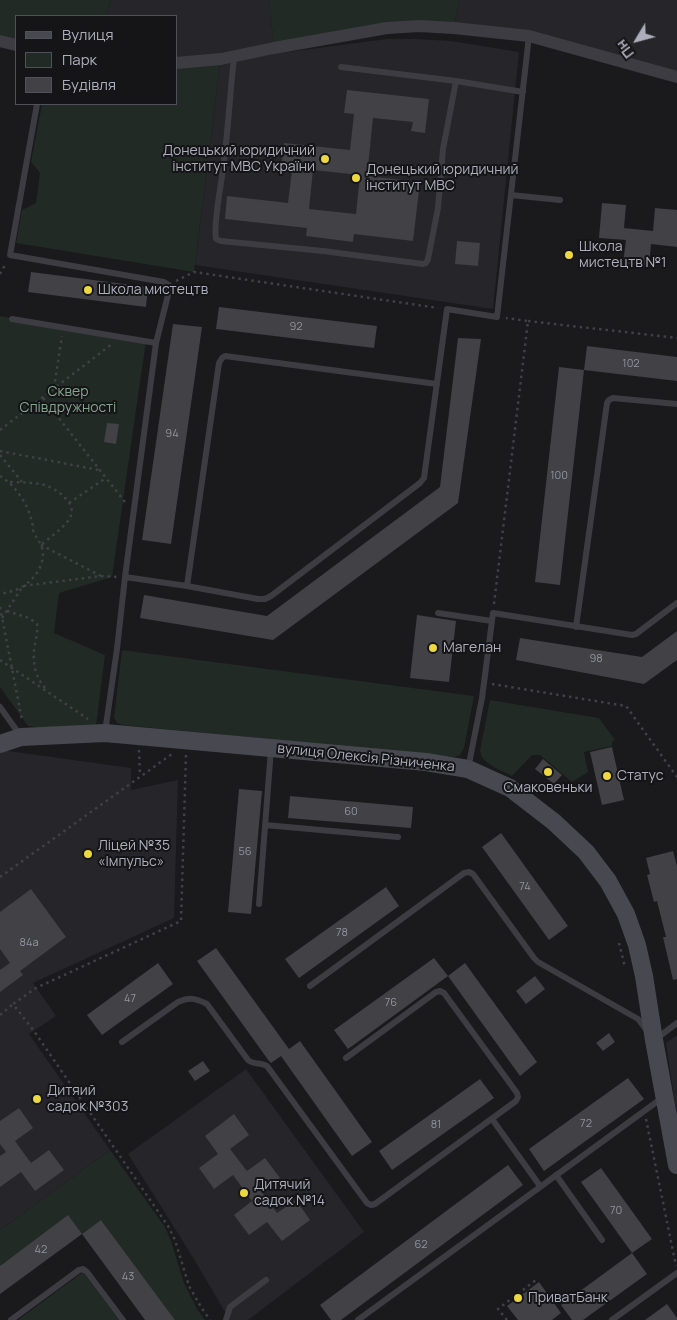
<!DOCTYPE html>
<html>
<head>
<meta charset="utf-8">
<style>
	body { margin:0 }
	#map { position:relative; width:677px; height:1320px; overflow:hidden; background:#1a191c; font-family:Manrope,sans-serif }
	canvas { display:block }
	.legend { position:absolute; left:15px; top:15px; width:162px; height:90px; box-sizing:border-box; background:#151417; border:1px solid #515259; margin:0; padding:6px 9px; list-style:none; font-size:15px; color:#acaebb }
	.legend li { display:flex; align-items:center; gap:10px; height:25px }
	.legend b { width:25px; border:1px solid #515259 }
	.north { position:absolute; left:612px; top:15px; width:50px; height:50px; -webkit-text-stroke:4px #151417; paint-order:stroke; rotate:233deg; font-size:14px; font-weight:700; line-height:20px; text-align:center; color:#acaebb }
	.north::after { content:''; display:block; margin:auto; width:18px; height:22px; background:#acaebb; clip-path:polygon(50% 0,100% 100%,50% 72%,0 100%) }
</style>
</head>
<body>
<div id="map">
<canvas width="677" height="1320"></canvas>
<ul class="legend">
<li><b style="height:6px;background:#484950"></b>Вулиця</li>
<li><b style="height:14px;background:#212a24"></b>Парк</li>
<li><b style="height:14px;background:#414146"></b>Будівля</li>
</ul>
<div class="north">Пн</div>
</div>
<script>
const context = document.querySelector('canvas').getContext('2d');
context.lineJoin = 'round';
function paint(path, color) { context.fillStyle = color; context.fill(path, 'evenodd'); }
function strokePath(path, color, width, dash) { context.strokeStyle = color; context.lineWidth = width; context.lineCap = dash ? 'butt' : 'round'; context.setLineDash(dash || []); context.stroke(path); }
function drawText(font, color, halo, rows, align = 'center') {
  context.font = font + ' Manrope,sans-serif'; context.lineWidth = 4; context.setLineDash([]); context.textBaseline = 'middle'; context.strokeStyle = halo; context.fillStyle = color; for (const [text, x, y, turn = 0] of rows) {
    context.save(); context.translate(x, y); context.rotate((+turn || 0) * Math.PI / 180); context.textAlign = isNaN(turn) ? turn : align; if (halo) context.strokeText(text, 0, 0); context.fillText(text, 0, 0); context.restore();
  }
}
paint(new Path2D(`
	M111 0H269L274 48 176 63V16H106Z
	M459 0H677V77L529 36 454 28Z
	M387 39H416L451 41 519 52 493 309 195 265 220 63 280 53Z
	M1 750 131 768V790L178 780 174 918 33 983 56 1016 29 1034 110 1150 0 1230V751Z
	M677 1035V1116L666 1043Z
	M246 1069 364 1232 248 1320H230L189 1251 128 1154Z`), '#262529');
paint(new Path2D(`
	M0 0H111L106 16H16V45L0 41Z
	M269 0H459L454 28 419 26 274 48Z
	M220 63 194 272 16 243 22 210 36 203 40 173 31 162 42 104H176V68Z
	M0 316 146 341 112 577 59 593 54 633 105 655 95 734 28 726 0 687Z
	M122 650 474 696 464 748 460 755 454 757 123 725 117 723 114 717Z
	M490 700 599 718 615 740 612 742V746L584 752 588 772 572 782 540 755H532L512 776C501 770 481 764 480 750Z
	M110 1150 165 1227 171 1241 184 1283 197 1309 205 1320H175L101 1220 82 1234 68 1216 0 1266V1230Z
	M83 1272 119 1320H18Z`), '#212a24');
paint(new Path2D(`
	M347 90 429 99 425 133 411 131 413 122 373 118 367 176 420 182 413 241 354 234 353 242 306 236 307 228 225 219 227 196 288 203 292 170 281 169 284 143 350 150 354 114 344 113ZM313 170 360 175 356 214 309 209Z
	M602 203 626 205 624 228 653 231 655 208 677 210V247L651 244 649 267 623 264 626 240 599 238Z
	M457 241 480 243 478 266 455 264Z
	M31 272 148 287 146 307 28 292Z
	M219 307 377 326 374 348 216 329Z
	M173 324 202 327 171 544 142 540Z
	M458 338 481 339 458 503 273 640 140 618 144 595 267 616 440 487Z
	M587 346 677 357V381L584 370Z
	M559 367 584 370 560 585 535 582Z
	M107 423 119 424 116 444 104 442Z
	M417 615 456 621 449 682 410 678Z
	M677 631V660L644 684 516 660 520 638 642 657Z
	M612 747 624 800 602 805 590 752Z
	M543 759 562 775 554 784 535 769Z
	M239 789 262 791 251 914 228 912Z
	M290 796 413 807 411 828 288 818Z
	M501 833 568 926 549 940 482 847Z
	M673 851 677 866V979L673 980 663 937H666L657 901 654 902 647 875 650 874 646 858Z
	M386 887 399 906 299 978 285 959Z
	M31 889 66 937 20 971 23 975 0 992V970L10 963 0 949V912Z
	M216 948 289 1049 300 1041 372 1142 352 1156 281 1056 271 1063 269 1061 197 961Z
	M434 958 448 976 348 1049 334 1030Z
	M158 963 173 984 102 1035 87 1015Z
	M465 963 537 1062 520 1076 448 976Z
	M535 976 545 989 526 1004 516 991Z
	M609 1033 615 1042 603 1051 596 1043Z
	M203 1061 210 1071 195 1081 188 1071Z
	M628 1078 644 1099 544 1171 529 1149Z
	M480 1079 494 1098 392 1170 379 1151Z
	M19 1108 33 1128 15 1141 31 1163 49 1150 64 1170 35 1191 21 1172 0 1187V1156L6 1152 0 1144V1121Z
	M234 1114 249 1135 230 1149 247 1171 265 1158 280 1178 261 1191 277 1213 296 1200 310 1220 282 1241 267 1222 249 1235 234 1215 252 1201 233 1175 214 1189 199 1168 218 1154 205 1136Z
	M508 1165 523 1185 341 1320H331L320 1305Z
	M601 1168 652 1239 632 1253 581 1182Z
	M68 1215 82 1234 0 1294V1266Z
	M101 1220 175 1320H145L82 1234Z
	M632 1253 647 1274 583 1320H572L561 1305Z
	M539 1282 561 1313 552 1320H518L507 1306Z
	M667 1304 677 1318V1320H645Z`), '#414146');
strokePath(new Path2D(`
	M0 274 6 263
	M176 281 194 272 438 308
	M528 321 677 338
	M54 388 62 336
	M43 398 125 502
	M0 430 112 344
	M0 451 99 470
	M0 455 22 482
	M0 476C15 485 29 505 32 523 33 525 33 528 33 530 35 537 40 541 42 548 47 565 31 585 15 590 10 592 5 593 0 594
	M10 482C34 483 50 481 67 500 72 506 73 511 70 518 65 527 49 538 41 545
	M69 503 106 478
	M101 576 117 577
	M494 604 528 321 506 318
	M0 607 22 720
	M7 611 29 618 37 624C38 631 36 637 35 644 32 660 34 676 46 689
	M2 618 23 586 101 576 41 545
	M0 660 88 719
	M492 684 626 706 677 777
	M139 750 140 776
	M186 755 181 921 36 988 13 1004 34 1031 168 1226 175 1240 189 1286 201 1307 210 1320
	M0 877 172 754
	M619 943 625 967
	M0 1015 13 1004
	M646 1119 676 1266
	M507 1320 498 1309 536 1280`), '#404147', 2.5, [2.5, 4]);
strokePath(new Path2D(`
	M234 57C230 94 228 132 223 169 221 186 213 224 216 239L221 241 323 251 423 264 426 263 428 259 438 208 443 149 456 81
	M341 67 456 81 523 92
	M511 195 560 200
	M12 319 156 343 169 291V285L164 282 10 255 37 104
	M125 577 156 343
	M187 586 219 363 222 358 225 356 437 384
	M438 613 492 621
	M576 627 607 403 609 400 613 398 677 404
	M0 707 20 735
	M105 732 117 649 125 577 187 586 258 599H265L271 596 420 483 424 478 447 309 497 317 529 36
	M468 769 482 698 493 613 632 635 636 634 677 603
	M265 825 398 837
	M259 904 271 749
	M310 986 464 873 469 872 473 874 534 958 538 962 638 1019 648 1032
	M656 1039 677 1023
	M122 1042 178 1002C190 997 195 998 207 1004L248 1060C253 1065 261 1062 267 1066L367 1203 371 1205 375 1204 516 1101 518 1097 517 1093 444 993 440 991 436 992 346 1058
	M492 1119 540 1186
	M556 1175 602 1240
	M11 1320 79 1270 83 1269 87 1272 123 1320
	M226 1320 230 1307 266 1280
	M358 1320 662 1098
	M612 1320 677 1273`), '#3d3c42', 6);
strokePath(new Path2D(`
	M0 41 16 45
	M176 63 221 59 274 48 387 28 419 26 454 28 529 36 677 77`), '#3d3c42', 12);
strokePath(new Path2D(`
	M0 744 21 737 105 733 426 762 468 769 510 788 554 822 586 852 608 881 626 914 637 945 644 976 654 1040 677 1165`), '#484950', 18);
for (const [x, y, r, color] of [
	[325,159,5,"#eed83f"],
	[356,178,5,"#eed83f"],
	[569,255,5,"#eed83f"],
	[88,290,5,"#eed83f"],
	[433,648,5,"#eed83f"],
	[548,772,5,"#eed83f"],
	[607,776,5,"#eed83f"],
	[88,854,5,"#eed83f"],
	[37,1099,5,"#eed83f"],
	[244,1193,5,"#eed83f"],
	[518,1298,5,"#eed83f"]
]) { const dot = new Path2D(); dot.arc(x, y, r, 0, 2 * Math.PI); context.fillStyle = color; context.fill(dot); strokePath(dot, '#151417', 2); }
drawText('11px', '#91939e', null, [
	["92",296,327],
	["102",631,364],
	["94",172,434],
	["100",559,476],
	["98",596,659],
	["60",351,812],
	["56",245,852],
	["74",525,887],
	["78",342,933],
	["84а",29,943],
	["47",130,999],
	["76",391,1003],
	["72",586,1124],
	["81",436,1125],
	["70",616,1211],
	["62",421,1245],
	["42",41,1250],
	["43",128,1277]
]);
drawText('14px', '#acaebb', '#151417', [
	["Донецький юридичний",315,151,"right"],
	["інститут МВС України",315,167,"right"],
	["Донецький юридичний",366,170],
	["інститут МВС",366,186],
	["Школа",579,247],
	["мистецтв №1",579,263],
	["Школа мистецтв",98,290],
	["Магелан",443,648],
	["Статус",617,776],
	["Смаковеньки",548,788,"center"],
	["Ліцей №35",98,846],
	["«Імпульс»",98,862],
	["Дитяий",47,1091],
	["садок №303",47,1107],
	["Дитячий",254,1185],
	["садок №14",254,1201],
	["ПриватБанк",528,1298]
], 'left');
drawText('14px', '#84a58d', '#151417', [
	["Сквер",68,392],
	["Співдружності",68,408]
]);
drawText('14px', '#acaebb', '#151417', [
	["вулиця Олексія Різниченка",366,758,6]
]);
</script>
</body>
</html>
